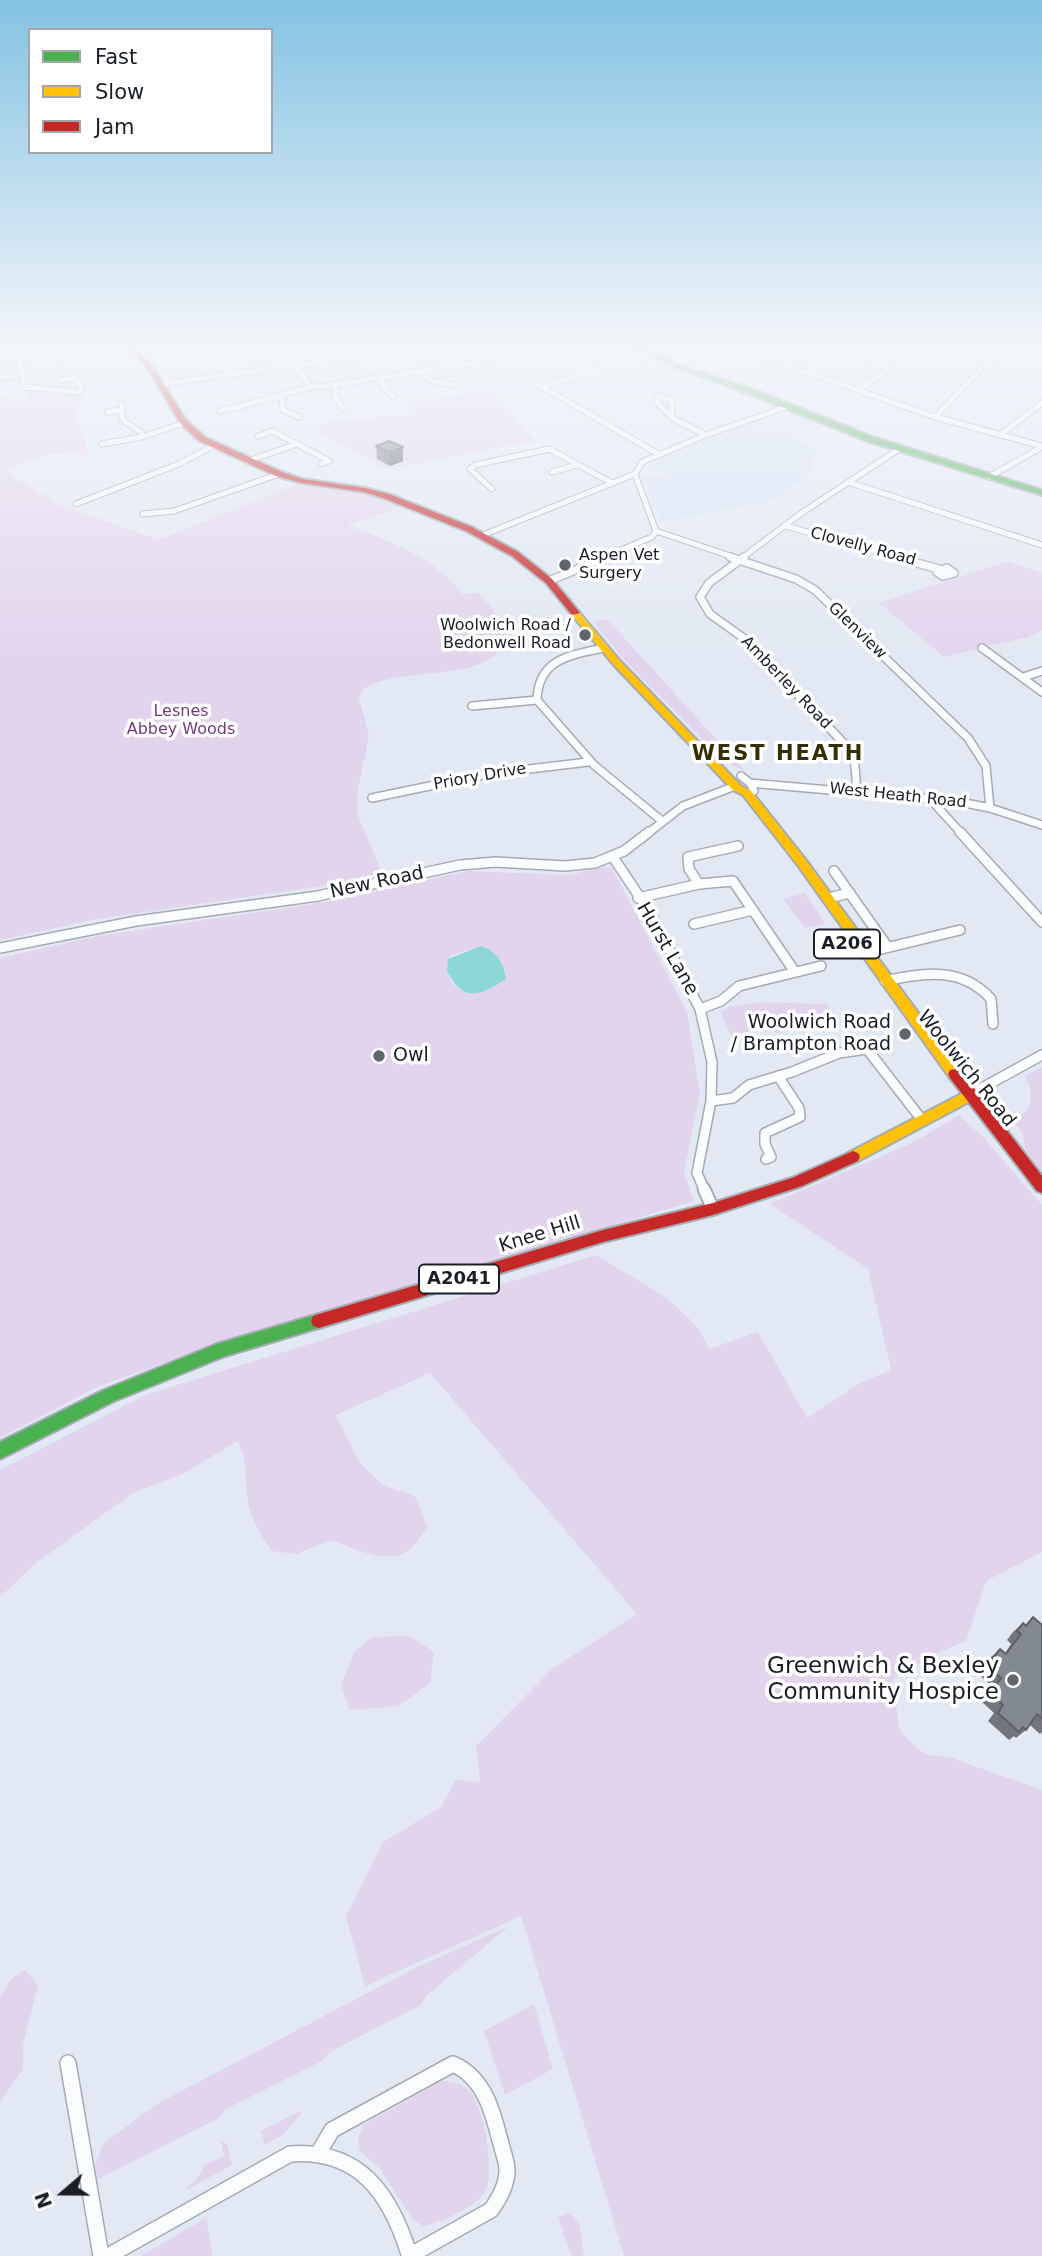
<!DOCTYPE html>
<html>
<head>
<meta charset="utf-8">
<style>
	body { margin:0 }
	#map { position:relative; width:1042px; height:2256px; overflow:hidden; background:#e2e9f4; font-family:"DejaVu Sans",sans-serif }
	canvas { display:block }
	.legend { position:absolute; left:28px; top:28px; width:245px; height:126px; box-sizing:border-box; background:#fff; border:2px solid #a3a5a8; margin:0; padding:9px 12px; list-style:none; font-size:21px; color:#1a1f26 }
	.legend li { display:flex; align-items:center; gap:14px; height:35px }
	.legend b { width:35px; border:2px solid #a3a5a8 }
	.north { position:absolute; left:28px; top:2158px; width:70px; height:70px; -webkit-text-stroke:5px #fff; paint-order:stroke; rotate:250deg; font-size:19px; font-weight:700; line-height:28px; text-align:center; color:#1a1f26 }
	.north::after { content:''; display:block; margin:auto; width:24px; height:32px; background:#1a1f26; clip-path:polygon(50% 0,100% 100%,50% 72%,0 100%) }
</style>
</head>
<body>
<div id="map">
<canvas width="1042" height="2256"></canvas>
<ul class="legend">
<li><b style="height:9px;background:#4caf50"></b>Fast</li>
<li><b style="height:9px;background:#ffc107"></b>Slow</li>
<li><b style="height:9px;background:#c62828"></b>Jam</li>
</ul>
<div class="north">N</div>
</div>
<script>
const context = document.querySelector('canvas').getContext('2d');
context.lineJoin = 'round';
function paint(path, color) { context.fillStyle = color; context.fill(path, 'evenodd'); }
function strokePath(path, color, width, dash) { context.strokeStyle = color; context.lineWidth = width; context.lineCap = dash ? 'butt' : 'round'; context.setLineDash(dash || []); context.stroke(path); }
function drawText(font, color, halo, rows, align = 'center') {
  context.font = font + ' "DejaVu Sans",sans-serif'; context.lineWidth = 7; context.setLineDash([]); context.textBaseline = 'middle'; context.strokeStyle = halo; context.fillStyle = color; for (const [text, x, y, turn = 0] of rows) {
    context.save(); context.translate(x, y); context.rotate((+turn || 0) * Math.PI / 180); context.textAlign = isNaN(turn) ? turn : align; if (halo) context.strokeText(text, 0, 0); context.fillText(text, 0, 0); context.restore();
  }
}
paint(new Path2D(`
	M784 414 802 416 825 426 795 438 821 450 813 458 809 477 770 501 662 522 644 478 664 477 667 474 647 466 695 444 772 415Z`), '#d6e3f6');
paint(new Path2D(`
	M27 390 83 396 84 403 73 408 90 455 50 454 3 470 58 504 159 540 296 484 368 495 400 507 347 525C387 540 437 558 462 594L479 593 502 620 507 633C505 638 504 644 501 648 480 683 388 665 361 692L359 698 369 736 357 794V813L382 873 322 886 97 919 0 940V396L27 402Z
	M491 390 535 441 386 469 310 428 323 423 415 414 411 403Z
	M1008 561 1042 573V630L1028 637 944 657 879 603Z
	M607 619 746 772 724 761 625 661 594 622Z
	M605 867 612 868 687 1012 700 1094 684 1173 694 1201 213 1346 99 1386 0 1438V958L98 936 326 902 467 871 568 875ZM481 946C497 951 504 964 506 979 479 996 442 1001 450 956Z
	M805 893 825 924 805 928 783 899Z
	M758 1002 826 1004 834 1014 801 1029 779 1033 754 1030 731 1036 721 1012 728 1007Z
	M1042 1067V1173L1025 1149 1023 1134 1013 1121C1033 1111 1035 1095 1025 1076Z
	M959 1115 984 1138 1042 1205V1552L986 1581 966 1641 920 1660 921 1663 904 1670 893 1681 899 1728 913 1745 927 1755 949 1757 1042 1790V2256H624L521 1916 365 1986 346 1917 382 1843 442 1806 455 1780 480 1782 476 1746 552 1669 637 1614 430 1373 336 1415 360 1463 383 1485 416 1497 427 1527C422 1534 417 1544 410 1549 391 1567 352 1548 331 1540L296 1554 272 1551C259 1533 249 1517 247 1495 245 1475 247 1459 237 1441L183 1474 133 1493 36 1563 0 1597V1470L145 1395 596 1255C635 1280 691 1304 709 1349L758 1332 807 1418 860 1383 891 1370 868 1269 770 1204 912 1143Z
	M409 1636 434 1652 430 1683 399 1706 349 1710 341 1685 354 1652 372 1637Z
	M509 1926 427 1995 421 2005 330 2052 322 2061 226 2109 217 2119 98 2179 95 2166 103 2144 157 2104 413 1969Z
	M25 1970 38 1985 23 2045V2069L0 2102V1997L11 1979Z
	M534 2004 553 2069 505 2095 484 2031Z
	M441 2081C453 2081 462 2083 471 2093 484 2108 496 2174 485 2192 476 2207 440 2223 423 2226L412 2218 379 2168 360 2151 358 2140 363 2125Z
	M300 2111 301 2114 283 2135 265 2145 261 2131Z
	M221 2141 227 2144 232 2165 184 2191 202 2172V2166L224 2156Z
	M569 2213 579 2223 584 2256H571L558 2217Z
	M206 2218 213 2256H141Z`), '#e3d4ee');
paint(new Path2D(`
	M481 946C497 951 504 963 506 979 492 988 472 1002 457 986 453 982 451 976 447 972L448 959Z`), '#8dd7d9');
const streetFar4 = new Path2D(`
	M18 345 24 387 78 392 82 390 76 378 61 380
	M143 345 144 360
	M212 345H232
	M288 345 299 350
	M479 345 493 358
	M833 345 834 348 885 363 888 368 859 390
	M931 345 989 359
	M734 347 935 417 1042 446
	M59 358 130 346
	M0 360 19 358
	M671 364 737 345
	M295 366 309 385 320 387 468 364 548 345
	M421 372 429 380 456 385
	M0 378 21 375
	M380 378 385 389 394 396
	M160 384 441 345
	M532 384 541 386 660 455
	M333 385 336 390 334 395 343 408
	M541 386 652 355
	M658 396 672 400V418L657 402Z
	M276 397 282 399 283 410 299 417
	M220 411C251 404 281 394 312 387
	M107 412 120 410
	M935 417 1004 345
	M672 418 706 435
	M1000 435 1042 403
	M258 436 272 431 297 444
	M142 437 184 423
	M102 444 142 437 141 432 124 421 120 410 123 408 121 403
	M248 461 297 444 329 461 321 464
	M552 472 577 465
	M989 477 1042 447
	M848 482 1042 545
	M492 489 470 469 475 465 549 449 612 483
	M76 504 179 464 215 445
	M143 514 174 511 279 474
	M786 526 901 558
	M656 531 736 558
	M483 535 635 474
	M602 558 652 537 656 531 635 474 642 462 706 435 789 406
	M742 558 803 512 899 449`);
const streetFar3 = new Path2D(`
	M730 557 796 579 815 590 968 738 986 766 990 808
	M744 557 709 583 700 597 710 614 745 639 854 754 857 792
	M895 557 939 569
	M947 568 954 573 943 576 937 572Z
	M549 581 606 557
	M604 648C570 655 538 659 537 700L594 765 662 821
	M982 648 1042 692
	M1023 677 1042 671
	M472 706 537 700
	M741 776 750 783 754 791
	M750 783 955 801 990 808 1042 825
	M372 798 487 774 588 762
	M930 799 962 834
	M647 834 683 806 735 786`);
const streetFar2 = new Path2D(`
	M960 832 1042 922
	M613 857 649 911 700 1009 712 1062 711 1101 697 1173 705 1191
	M834 871 887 946
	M699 884 689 869 688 857 738 846
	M638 898 699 884 733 881 795 972
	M828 898 850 893
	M694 924 753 910
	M0 948 136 921 318 896 460 865 496 862 565 866 595 863 624 851 649 832
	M865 953 960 930
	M885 981C924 972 963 967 991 999L993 1024
	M700 1009 721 1001 739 986 821 966
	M971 1094 1042 1055
	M711 1101 733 1098 749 1085 792 1072 839 1053 867 1049 922 1120
	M766 1159 771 1157 765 1144V1133L800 1117 799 1108 778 1076`);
const streetFar1 = new Path2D(`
	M704 1189 713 1209`);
const street = new Path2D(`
	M68 2063 101 2256
	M319 2152 332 2130 453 2064C485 2078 493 2113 501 2144 503 2152 507 2162 507 2170 507 2185 499 2199 491 2210L409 2256
	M108 2256 290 2154C359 2149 390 2193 409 2254`);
const fast = new Path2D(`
	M630 345H639L679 365 755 390 873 437 1042 490V495L867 441 749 394 675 367Z
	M319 1314 325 1316 327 1321 325 1326 225 1356 114 1401 0 1459V1442L102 1391 217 1344Z`);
const slow = new Path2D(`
	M572 611H578L620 661 741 786 751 791 805 859 960 1070 962 1074 960 1078H950L797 864 743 795 733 790 614 665 572 615Z
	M971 1089 978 1094 976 1098 858 1161H848L846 1157 848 1153Z`);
const jam = new Path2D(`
	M127 345H134L155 370 186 420 205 437 282 472 303 479 365 488 389 494 472 527 518 552 552 579 580 613 572 615 546 583 512 556 466 531 383 498 364 492 302 483 276 476 199 441 180 423 150 372Z
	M955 1069 960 1070 1042 1176V1193L1037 1191 950 1078 948 1074 950 1070Z
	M853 1151 858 1153 860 1157 858 1161 802 1186 713 1215 603 1242 319 1328 313 1326 311 1321 313 1316 319 1314 603 1230 713 1203 792 1178Z`);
strokePath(streetFar4, '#a5abb3', 7);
strokePath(streetFar3, '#a5abb3', 10);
strokePath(streetFar2, '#a5abb3', 12);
strokePath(streetFar1, '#a5abb3', 15);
strokePath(street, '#a5abb3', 18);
strokePath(fast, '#a5abb3', 4);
strokePath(slow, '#a5abb3', 4);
strokePath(jam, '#a5abb3', 4);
strokePath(streetFar4, '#fbfcfd', 5);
strokePath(streetFar3, '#fbfcfd', 7);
strokePath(streetFar2, '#fbfcfd', 9);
strokePath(streetFar1, '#fbfcfd', 11);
strokePath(street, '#fbfcfd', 15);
paint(fast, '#4caf50');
paint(slow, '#ffc107');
paint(jam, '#c62828');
paint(new Path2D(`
	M376 446 403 447V461L390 466 377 459Z
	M1033 1617 1042 1625V1732L1040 1734 1030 1725 1026 1730 1016 1738 1014 1736 1009 1740 988 1721 994 1713 981 1701 992 1686 978 1674 990 1658 1000 1649 1005 1653 1011 1644 1007 1640 1013 1632 1023 1623 1025 1625Z`), '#70767c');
paint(new Path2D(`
	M403 447V461L390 466 389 452Z`), '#5b6065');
const building = new Path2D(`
	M389 441 403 447 389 452 376 446Z
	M1033 1617 1042 1625V1718L1037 1714 1026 1730 1023 1727 1019 1732 998 1713 1003 1705 990 1693 1001 1678 987 1666 1000 1649 1006 1654 1021 1634 1017 1631 1023 1623 1026 1626Z`);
paint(building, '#828990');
strokePath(building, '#5b6065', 2);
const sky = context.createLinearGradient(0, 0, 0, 661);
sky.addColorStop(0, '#83c2e2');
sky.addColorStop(0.52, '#f2f5fa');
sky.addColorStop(1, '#f2f5fa00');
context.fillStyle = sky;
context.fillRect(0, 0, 1042, 661);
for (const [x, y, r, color] of [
	[565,565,7,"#60666e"],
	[585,635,7,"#60666e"],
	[905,1034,7,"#60666e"],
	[379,1056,7,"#60666e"],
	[1013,1680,7,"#60666e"]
]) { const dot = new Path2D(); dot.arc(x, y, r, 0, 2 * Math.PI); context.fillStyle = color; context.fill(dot); strokePath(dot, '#fff', 2.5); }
drawText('16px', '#1a1f26', '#fff', [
	["Clovelly Road",863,547,15],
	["Glenview",857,631,44],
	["Amberley Road",786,683,46],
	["Priory Drive",480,777,-10],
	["West Heath Road",898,796,6]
]);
drawText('16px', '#1a1f26', '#fff', [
	["Aspen Vet",579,556],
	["Surgery",579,574],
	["Woolwich Road /",571,626,"right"],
	["Bedonwell Road",571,644,"right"]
], 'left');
drawText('16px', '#753a80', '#fff', [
	["Lesnes",181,712],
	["Abbey Woods",181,730]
]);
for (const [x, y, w] of [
	[847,944,66],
	[459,1279,80]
]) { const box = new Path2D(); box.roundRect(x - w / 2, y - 14.5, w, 29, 5); context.fillStyle = '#fff'; context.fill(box); strokePath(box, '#1a1f26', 2); }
drawText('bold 18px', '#1a1f26', null, [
	["A206",847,944],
	["A2041",459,1279]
]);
drawText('19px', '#1a1f26', '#fff', [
	["New Road",377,883,-12],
	["Hurst Lane",667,949,60],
	["Woolwich Road",966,1069,51],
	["Knee Hill",540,1235,-17]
]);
drawText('19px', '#1a1f26', '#fff', [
	["Woolwich Road",891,1023],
	["/ Brampton Road",891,1045],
	["Owl",393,1056,"left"]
], 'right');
context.letterSpacing = '2px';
drawText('bold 21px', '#372e02', '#fff', [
	["WEST HEATH",778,755]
]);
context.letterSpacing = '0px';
drawText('23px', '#1a1f26', '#fff', [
	["Greenwich & Bexley",999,1667],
	["Community Hospice",999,1693]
], 'right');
</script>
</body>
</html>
